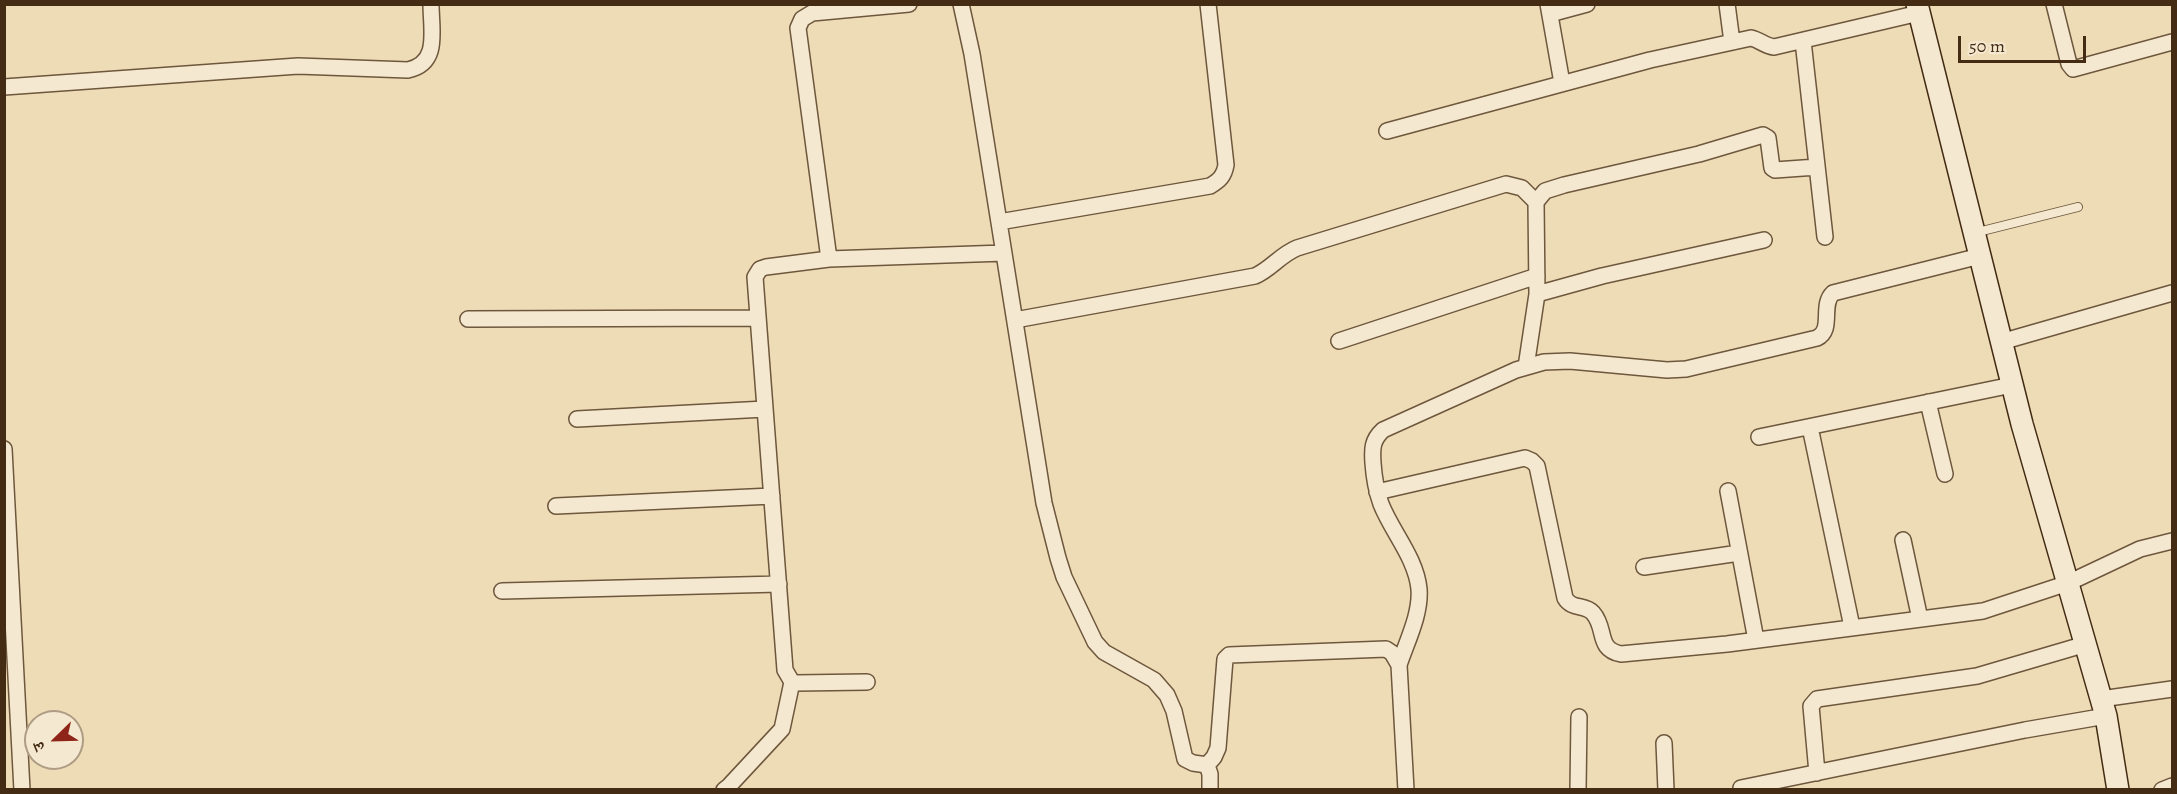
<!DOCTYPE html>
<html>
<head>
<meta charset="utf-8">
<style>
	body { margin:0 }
	#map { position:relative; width:2177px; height:794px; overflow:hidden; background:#eedcb7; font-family:Alegreya,"Noto Serif Devanagari",serif }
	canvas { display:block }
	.frame { position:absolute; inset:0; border:6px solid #442b13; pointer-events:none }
	.north { position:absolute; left:24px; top:710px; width:60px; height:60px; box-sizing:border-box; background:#f4e8d0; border:2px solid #ae9c84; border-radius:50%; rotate:247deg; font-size:16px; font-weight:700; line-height:24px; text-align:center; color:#442b13 }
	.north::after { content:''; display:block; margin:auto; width:21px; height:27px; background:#8f2418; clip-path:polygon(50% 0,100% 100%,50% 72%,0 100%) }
	.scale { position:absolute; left:1958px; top:36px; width:128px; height:27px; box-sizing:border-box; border:3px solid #442b13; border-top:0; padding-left:8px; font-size:18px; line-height:21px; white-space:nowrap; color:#442b13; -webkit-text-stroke:4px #f4e8d0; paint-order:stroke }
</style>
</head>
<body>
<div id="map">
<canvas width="2177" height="794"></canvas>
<div class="frame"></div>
<div class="north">उ</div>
<div class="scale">50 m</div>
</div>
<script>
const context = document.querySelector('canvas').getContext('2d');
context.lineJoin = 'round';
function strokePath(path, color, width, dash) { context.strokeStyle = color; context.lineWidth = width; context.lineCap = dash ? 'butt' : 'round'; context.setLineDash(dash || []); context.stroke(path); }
const lane = new Path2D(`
	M1974 233 2078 207`);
const street = new Path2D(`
	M961 4 972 54 1044 503 1058 558 1064 577 1095 642 1104 652 1154 680 1167 695 1174 711 1185 759 1193 763 1207 765 1210 774V790
	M1548 4 1562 83
	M1727 4 1732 42
	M2054 4 2069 64 2073 69 2172 42
	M1550 14 1587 4
	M1803 41 1825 237
	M4 87 298 66 408 70C440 63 431 31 431 4
	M1387 131 1650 60 1751 38C1760 40 1765 46 1774 47L1919 13
	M999 222 1210 186C1220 180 1224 176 1226 165L1208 4
	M829 259 798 28 802 19 812 13 909 4
	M1537 294 1602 276 1764 240
	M468 319 758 318
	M1015 320 1255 276C1271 269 1280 255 1297 248L1506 184 1522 188 1536 202
	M1339 341 1537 276
	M2001 342 2172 293
	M1526 367 1537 294 1536 202 1545 191 1564 185 1699 154 1763 135 1768 138 1772 168 1775 170 1817 167
	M1928 402 1945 474
	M577 419 765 409
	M1810 427 1852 627
	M1759 437 2012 385
	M4 449 22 790
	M1728 491 1756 640
	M1377 492 1525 458 1532 461 1537 466 1565 598C1572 610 1585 604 1593 613 1607 629 1596 649 1621 654L1727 644 1983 611 2068 583 2140 549 2172 541
	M556 506 772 496
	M1903 540 1920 619
	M1644 567 1739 553
	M502 591 779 584
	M1399 665C1407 641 1421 614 1419 589 1416 558 1392 532 1381 504 1376 490 1374 478 1373 463 1372 449 1372 440 1383 430L1516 370 1544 362 1570 361 1667 370 1686 369 1817 338C1834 330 1820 305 1833 293L1980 256
	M867 682 796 683 792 682 785 670 755 277 760 269 766 267 829 259 1004 253
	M2101 699 2172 689
	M1664 743 1666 790
	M1207 765 1214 757 1218 748 1225 659 1229 655 1386 649 1392 653 1399 665 1406 790
	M1817 773 1811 706 1817 699 1977 676 2086 644
	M724 790 729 786 782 729 792 682
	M1578 790 1579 717
	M1741 790V788L2025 730 2106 716
	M2162 790 2172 786`);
const secondary = new Path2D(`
	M1917 4 2022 424 2106 716 2118 790`);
strokePath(lane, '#6e573c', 10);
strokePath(street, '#6e573c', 18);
strokePath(secondary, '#442b13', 24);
strokePath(lane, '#f4e8d0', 8);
strokePath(street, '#f4e8d0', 15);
strokePath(secondary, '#f4e8d0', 21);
</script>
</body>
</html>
